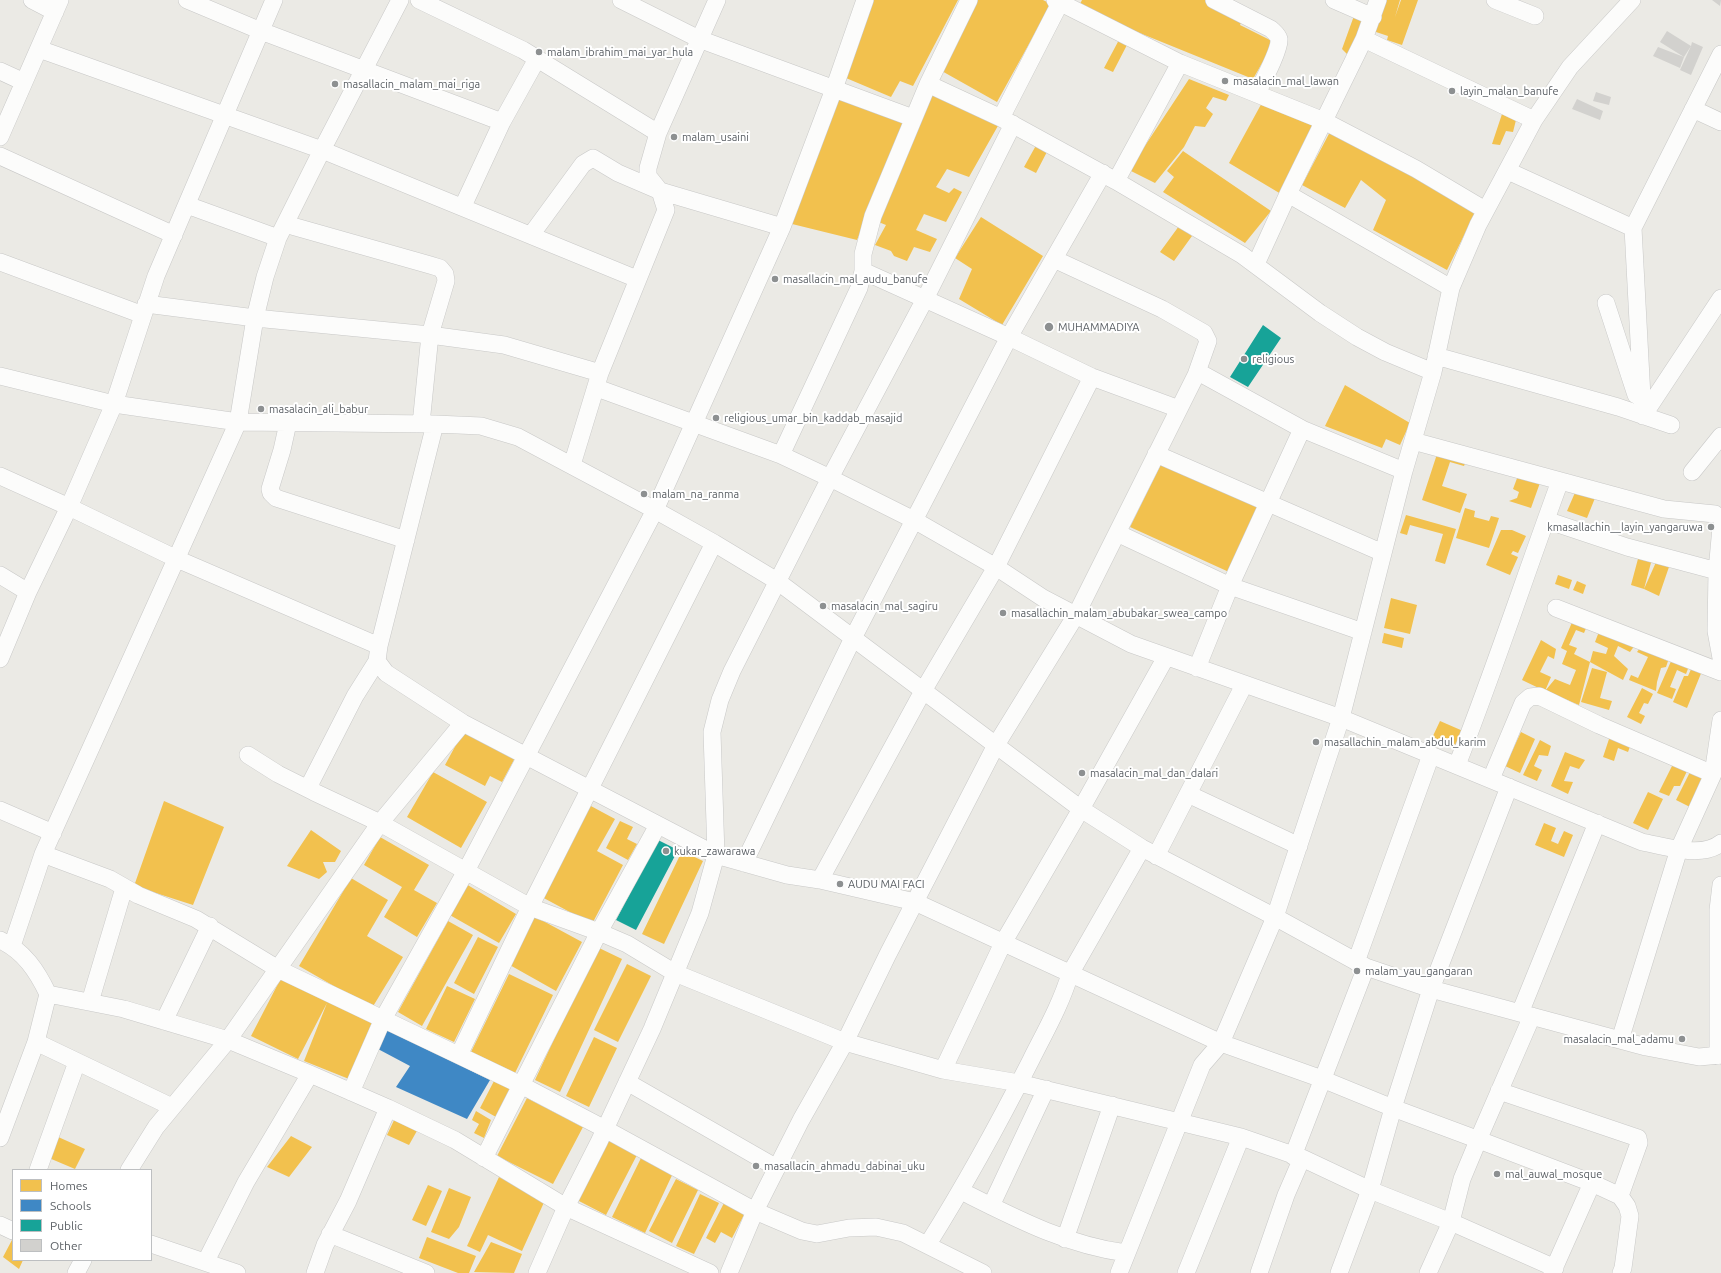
<!DOCTYPE html>
<html>
<head>
<meta charset="utf-8">
<style>
	body { margin:0 }
	#map { position:relative; width:1721px; height:1273px; overflow:hidden; background:#ebeae5; font-family:Ubuntu,sans-serif }
	canvas { display:block }
	.legend { position:absolute; left:12px; top:1169px; width:140px; height:92px; box-sizing:border-box; background:#fff; border:1px solid #bdbfc1; margin:0; padding:5px 7px; list-style:none; font-size:12px; color:#5a5f64 }
	.legend li { display:flex; align-items:center; gap:8px; height:20px }
	.legend b { width:20px; border:1px solid #bdbfc1 }
</style>
</head>
<body>
<div id="map">
<canvas width="1721" height="1273"></canvas>
<ul class="legend">
<li><b style="height:11px;background:#f2c14e"></b>Homes</li>
<li><b style="height:11px;background:#3f88c5"></b>Schools</li>
<li><b style="height:11px;background:#17a398"></b>Public</li>
<li><b style="height:11px;background:#d2d1ce"></b>Other</li>
</ul>
</div>
<script>
const context = document.querySelector('canvas').getContext('2d');
context.lineJoin = 'round';
function paint(path, color) { context.fillStyle = color; context.fill(path, 'evenodd'); }
function strokePath(path, color, width, dash) { context.strokeStyle = color; context.lineWidth = width; context.lineCap = dash ? 'butt' : 'round'; context.setLineDash(dash || []); context.stroke(path); }
function drawText(font, color, halo, rows, align = 'center') {
  context.font = font + ' Ubuntu,sans-serif'; context.lineWidth = 4; context.setLineDash([]); context.textBaseline = 'middle'; context.strokeStyle = halo; context.fillStyle = color; for (const [text, x, y, turn = 0] of rows) {
    context.save(); context.translate(x, y); context.rotate((+turn || 0) * Math.PI / 180); context.textAlign = isNaN(turn) ? turn : align; if (halo) context.strokeText(text, 0, 0); context.fillText(text, 0, 0); context.restore();
  }
}
paint(new Path2D(`
	M873 0H958L913 86 900 81 891 97 846 78Z
	M977 0H1043L1051 4 997 102 940 70Z
	M1082 0H1207L1243 18 1240 25 1274 42 1253 79 1078 8Z
	M1381 0H1400L1395 17 1401 0H1418L1402 45 1387 40 1388 36 1370 30Z
	M1355 13 1364 16 1349 56 1342 49Z
	M1120 38 1128 43 1113 72 1104 68Z
	M1189 79 1229 95 1226 101 1213 97 1206 108 1213 114 1205 127 1195 126 1184 147 1155 183 1129 170Z
	M931 91 999 124 969 177 947 169 936 187 949 193 954 188 962 192 946 222 924 214 916 230 937 239 930 252 914 247 907 261 894 256 891 251 875 245 886 225 876 221Z
	M834 95 908 121 857 240 788 223Z
	M1264 99 1315 124 1281 194 1229 163Z
	M1503 111 1517 116 1513 132 1506 131 1500 145 1492 144Z
	M1331 130 1403 166 1475 213 1447 270 1373 230 1386 200 1361 180 1345 208 1302 185Z
	M1039 140 1050 146 1036 173 1024 167Z
	M1183 151 1271 211 1245 243 1163 192 1174 177 1167 171Z
	M981 217 1043 256 1002 325 959 299 972 269 955 258Z
	M1179 226 1192 236 1174 261 1160 252Z
	M1345 385 1410 423 1400 445 1386 439 1382 448 1325 426Z
	M1438 451 1466 461 1464 466 1450 462 1442 486 1467 494 1460 513 1422 500Z
	M1162 462 1261 507 1229 572 1130 527Z
	M1519 473 1541 480 1531 508 1509 501 1517 498 1519 492 1513 489Z
	M1577 488 1597 493 1587 518 1567 511Z
	M1465 508 1475 511 1474 517 1489 521 1491 516 1499 518 1489 548 1456 538Z
	M1406 515 1456 529 1445 564 1435 561 1443 534 1410 525 1407 535 1400 533Z
	M1501 530H1512L1526 536 1518 553 1513 551 1511 554 1518 557 1510 575 1486 565Z
	M1639 555 1652 559 1644 589 1631 585Z
	M1657 560 1670 564 1659 596 1644 589Z
	M1558 575 1572 580 1569 589 1555 584Z
	M1577 581 1586 585 1583 594 1573 590Z
	M1391 598 1417 605 1410 634 1384 628Z
	M1573 620 1587 626 1584 633 1576 630 1569 645 1577 648 1574 654 1590 662 1579 705 1545 691 1522 680 1541 640 1556 649 1554 659 1548 656 1540 672 1551 677 1545 691 1555 679 1570 685 1576 670 1562 664 1567 651 1561 648Z
	M1600 629 1635 645 1630 652 1618 646 1614 656 1628 669 1623 680 1590 662 1593 651 1606 654 1608 648 1595 642Z
	M1384 633 1404 638 1402 648 1382 643Z
	M1640 648 1668 661 1666 667 1661 668 1657 682 1656 691 1629 680 1631 675 1638 678 1648 657 1637 652Z
	M1672 659 1689 666 1686 674 1677 670 1670 687 1676 689 1672 699 1657 693Z
	M1692 667 1702 671 1687 708 1673 702 1684 676H1688Z
	M1592 668 1607 672 1600 698 1612 701 1609 710 1581 702Z
	M1642 688 1653 694 1648 704 1644 703 1639 713 1645 716 1641 724 1627 717Z
	M1440 721 1463 731 1456 748 1432 738Z
	M464 730 515 758 502 782 490 776 485 786 445 765Z
	M1521 732 1535 739 1520 773 1505 766Z
	M1609 733 1632 741 1628 752 1618 748 1614 761 1603 757 1609 739Z
	M1540 740 1551 746 1548 756 1539 755 1534 766 1542 770 1537 781 1523 775Z
	M1565 752 1585 760 1579 769 1570 766 1564 781 1573 782 1568 794 1551 786Z
	M1674 762 1688 769 1680 786H1674L1669 796 1659 792Z
	M1691 770 1704 777 1690 807 1676 800Z
	M433 772 487 802 461 848 407 817Z
	M1648 792 1663 799 1648 830 1633 823Z
	M164 801 224 827 193 905 134 886Z
	M589 805 615 819 597 851 623 865 592 924 540 896Z
	M620 821 633 827 627 839 637 844 628 860 606 848Z
	M1544 823 1556 828 1551 841 1558 844 1564 831 1573 835 1564 857 1535 845Z
	M311 830 341 851 335 862H323L327 872 319 879 287 866Z
	M380 837 429 865 414 890 437 903 417 937 384 917 402 887 364 865Z
	M682 851 703 861 664 944 642 934Z
	M351 878 388 900 367 936 403 957 372 1008 299 966Z
	M466 884 516 914 499 943 448 914Z
	M534 916 582 942 556 991 508 964Z
	M448 921 473 935 422 1026 398 1012Z
	M478 937 498 947 474 994 454 983Z
	M597 947 622 959 560 1092 535 1080Z
	M627 964 651 976 618 1042 594 1030Z
	M509 974 553 995 515 1073 471 1052Z
	M281 978 373 1020 349 1079 304 1061 327 1003 298 1059 251 1036Z
	M447 986 475 999 454 1042 426 1029Z
	M594 1037 617 1048 589 1107 566 1096Z
	M494 1081 511 1089 496 1117 480 1108Z
	M527 1098 583 1127 553 1184 497 1156Z
	M476 1111 491 1120 484 1138 474 1133 479 1124 472 1120Z
	M396 1116 418 1129 409 1145 387 1135Z
	M56 1136 85 1149 75 1169 49 1158Z
	M291 1136 312 1147 289 1177 267 1167Z
	M608 1138 638 1153 606 1215 577 1200Z
	M642 1156 674 1171 645 1233 612 1217Z
	M499 1177 546 1198 522 1251 488 1235 480 1252 467 1246Z
	M676 1179 698 1190 672 1243 649 1231Z
	M428 1185 442 1191 426 1226 412 1220Z
	M449 1188 471 1197 459 1227 449 1239 431 1232Z
	M700 1194 719 1203 694 1254 676 1246Z
	M724 1203 745 1213 732 1238 721 1232 715 1243 706 1238Z
	M427 1237 476 1256 469 1273H458L419 1258Z
	M13 1238V1260H23L19 1269 3 1257Z
	M491 1242 522 1254 514 1273 474 1272Z`), '#f2c14e');
paint(new Path2D(`
	M387 1029 490 1080 467 1119 396 1087 410 1066 378 1049Z`), '#3f88c5');
paint(new Path2D(`
	M1263 325 1281 338 1248 387 1230 377Z
	M658 840 678 850 636 930 616 920Z`), '#17a398');
paint(new Path2D(`
	M1712 0H1721L1720 6Z
	M1667 31 1691 46 1692 42 1703 47 1691 75 1680 70 1691 46 1684 57 1660 42Z
	M1658 47 1684 57 1680 68 1653 56Z
	M1596 92 1611 97 1609 105 1593 101Z
	M1577 99 1603 111 1600 120 1572 109Z`), '#d2d1ce');
const street = new Path2D(`
	M32 0 55 12
	M187 0 261 31 502 122
	M419 0 523 50 658 133
	M621 0 699 39 913 118
	M1055 0 1180 63 1324 121 1416 169 1485 210
	M1214 0 1271 29C1274 32 1278 35 1279 39 1280 50 1262 83 1257 93
	M1334 0 1373 17
	M1495 0 1535 16
	M1364 39 1534 120
	M39 49 322 150 637 279
	M0 71 24 82
	M928 84 1001 118 1116 181 1242 255 1320 313 1357 337 1385 352 1433 372
	M1693 109 1721 122
	M1001 118 1060 3
	M0 137 60 0
	M0 156 174 235
	M1508 171 1633 228 1643 416 1721 298
	M1116 181 1180 63
	M1288 194 1451 288
	M187 205 278 238
	M463 206 502 122 537 59
	M285 224 430 265 440 268 445 274 446 281 430 335 421 424
	M1633 228 1721 54
	M531 235 583 164 593 158 618 173 660 191 782 227
	M1054 259 1162 309 1204 333 1208 341 1196 375
	M0 262 143 315
	M1256 264 1288 194 1364 39 1378 0
	M863 271 1009 337 1092 377 1179 409
	M1606 303 1636 395
	M146 304 255 318 430 335 504 345 600 373
	M1436 356 1618 407 1671 425
	M0 376 114 404 238 422 435 424 481 426 518 437 655 510 714 543 777 581 1081 809 1142 848 1275 917 1366 967 1431 989 1646 1047 1699 1057 1721 1055
	M597 388 781 455 830 478 914 520 996 567 1043 598 1131 644 1341 718 1642 842C1664 846 1702 859 1721 843
	M288 423 282 450 270 489 271 493 276 498 406 540
	M435 424 379 646 377 661 386 673 463 723 716 855 787 875 820 880 915 902 1221 1043 1322 1079 1393 1108 1479 1140 1592 1183 1620 1196 1627 1206 1630 1216 1623 1268 1621 1273
	M1413 441 1664 509 1715 514
	M1156 454 1383 553
	M781 455 859 288 863 271V254L873 216 928 84 969 0
	M572 465 600 373 666 210 660 191 648 176V168L658 133 717 0
	M1692 472 1721 436
	M0 476 69 507 177 559 379 646
	M1546 520 1627 547 1717 571
	M1721 527 1717 571 1716 631 1721 658
	M1117 533 1230 586 1363 632
	M0 575 28 592
	M1556 608 1721 672
	M0 659 28 592 69 507 114 404 156 276 274 0
	M377 661 355 696 311 782V788L314 792 380 823 530 907 599 932 627 944 675 973 845 1042 943 1070 1019 1083 1241 1137 1302 1158 1370 1190 1451 1222 1555 1268
	M1197 668 1230 586 1302 429
	M248 755 278 774 314 792
	M1457 765C1494 671 1525 576 1560 481
	M1491 779 1523 703 1530 697 1539 696 1599 725 1713 774
	M1188 794 1299 846
	M0 810 53 833
	M43 854 110 879 138 895 196 919 278 969 521 1085 605 1129 755 1211 802 1231 817 1234 849 1228 876 1227 903 1233 983 1273
	M1156 856 1244 685
	M744 863 853 638 1009 337 1103 173
	M820 880 923 691 996 567 1092 377
	M0 940C24 951 37 971 48 994L124 1009 228 1040 310 1074 388 1108 455 1140 566 1207 710 1273
	M12 946 43 854 238 422 255 318 265 277 278 238 322 150 400 0
	M1356 962 1431 755
	M90 1002 124 888
	M1520 1013 1597 823
	M164 1021 210 926
	M1620 1040 1679 849 1713 774 1721 720
	M36 1042 172 1107
	M459 1055 530 907 714 543
	M1718 1056V910L1721 885
	M943 1070 1003 943 1081 809 1166 657
	M627 1082 777 1168
	M1499 1091 1638 1138 1639 1143 1620 1196
	M351 1092 383 1019 466 871 655 510 782 227 834 89 865 0
	M0 1138 36 1042 48 994
	M1293 1156 1366 967
	M484 1158 599 932 658 825
	M38 1170 77 1062
	M129 1170 156 1127 228 1040 380 823 463 723
	M961 1191C1015 1218 1066 1245 1126 1253
	M991 1206 1046 1089
	M0 1225 13 1231
	M330 1234 426 1273
	M1065 1239 1112 1105
	M151 1244 237 1273
	M928 1244C965 1185 999 1123 1031 1060 1045 1032 1061 1004 1070 974L1142 848
	M206 1261 246 1182 310 1074
	M76 1273 83 1260
	M315 1273 325 1245 348 1201 388 1108
	M537 1273 566 1207 599 1142 652 1029 700 913 716 855 712 732 720 700 732 671 830 478 925 299 1013 124
	M729 1273 755 1211 801 1120 845 1042 888 954 996 745 1076 615 1196 375 1202 374 1302 429 1404 471
	M1119 1273 1202 1065 1221 1043 1275 917 1341 718 1404 471 1433 372 1451 288 1478 225 1534 120 1570 67 1632 0
	M1186 1273 1241 1137
	M1259 1273 1286 1195 1302 1158
	M1339 1273 1370 1190 1393 1108 1431 989 1509 787
	M1428 1273 1451 1222 1462 1179 1482 1131 1532 1016
	M1552 1273 1592 1183`);
strokePath(street, '#c8c8c7', 18);
strokePath(street, '#fcfcfb', 17);
for (const [x, y, r, color] of [
	[539,52,4,"#8d9091"],
	[1225,81,4,"#8d9091"],
	[335,84,4,"#8d9091"],
	[1452,91,4,"#8d9091"],
	[674,137,4,"#8d9091"],
	[775,279,4,"#8d9091"],
	[1049,327,5,"#8d9091"],
	[1244,359,4,"#8d9091"],
	[261,409,4,"#8d9091"],
	[716,418,4,"#8d9091"],
	[644,494,4,"#8d9091"],
	[1711,527,4,"#8d9091"],
	[823,606,4,"#8d9091"],
	[1003,613,4,"#8d9091"],
	[1316,742,4,"#8d9091"],
	[1082,773,4,"#8d9091"],
	[666,851,4,"#8d9091"],
	[840,884,4,"#8d9091"],
	[1357,971,4,"#8d9091"],
	[1682,1039,4,"#8d9091"],
	[756,1166,4,"#8d9091"],
	[1497,1174,4,"#8d9091"]
]) { const dot = new Path2D(); dot.arc(x, y, r, 0, 2 * Math.PI); context.fillStyle = color; context.fill(dot); strokePath(dot, '#fff', 1.5); }
drawText('11px', '#5a5f64', '#fff', [
	["malam_ibrahim_mai_yar_hula",547,52],
	["masalacin_mal_lawan",1233,81],
	["masallacin_malam_mai_riga",343,84],
	["layin_malan_banufe",1460,91],
	["malam_usaini",682,137],
	["masallacin_mal_audu_banufe",783,279],
	["MUHAMMADIYA",1058,327],
	["religious",1252,359],
	["masalacin_ali_babur",269,409],
	["religious_umar_bin_kaddab_masajid",724,418],
	["malam_na_ranma",652,494],
	["kmasallachin__layin_yangaruwa",1703,527,"right"],
	["masalacin_mal_sagiru",831,606],
	["masallachin_malam_abubakar_swea_campo",1011,613],
	["masallachin_malam_abdul_karim",1324,742],
	["masalacin_mal_dan_dalari",1090,773],
	["kukar_zawarawa",674,851],
	["AUDU MAI FACI",848,884],
	["malam_yau_gangaran",1365,971],
	["masalacin_mal_adamu",1674,1039,"right"],
	["masallacin_ahmadu_dabinai_uku",764,1166],
	["mal_auwal_mosque",1505,1174]
], 'left');
</script>
</body>
</html>
